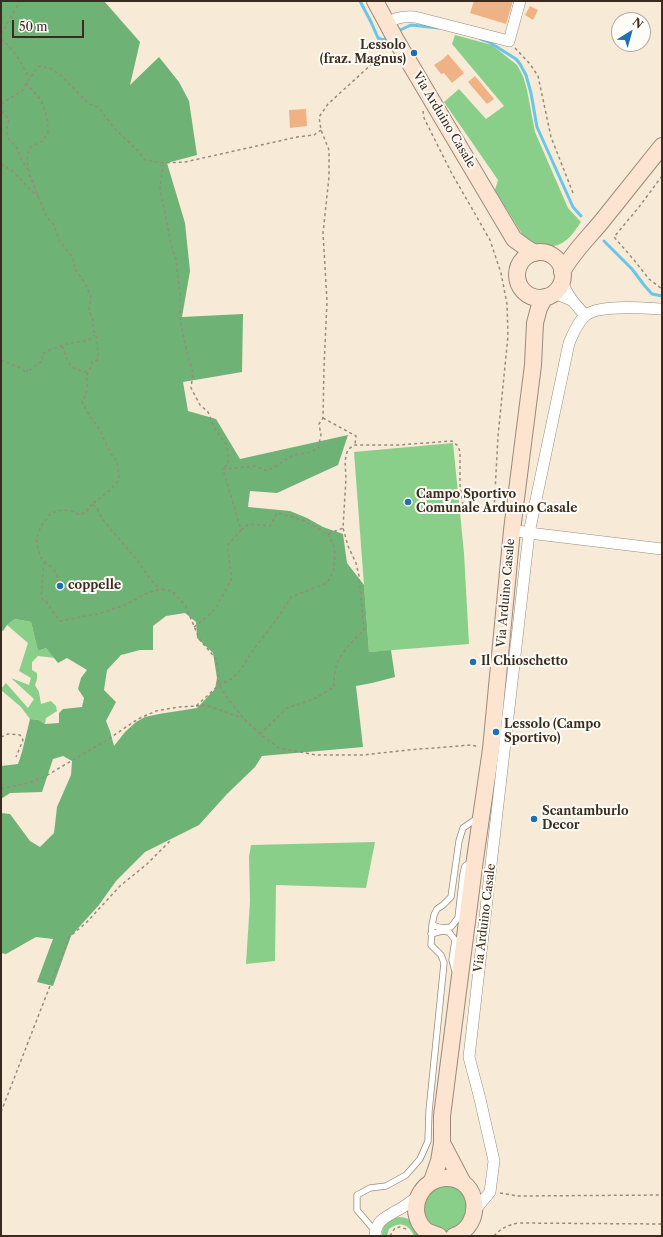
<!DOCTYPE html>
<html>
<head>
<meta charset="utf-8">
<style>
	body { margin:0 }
	#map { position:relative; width:663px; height:1237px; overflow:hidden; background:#f7ebd8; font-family:"Libre Caslon Text",serif }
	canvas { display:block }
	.frame { position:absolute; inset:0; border:2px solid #3b2a1e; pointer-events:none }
	.north { position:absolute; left:611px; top:12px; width:40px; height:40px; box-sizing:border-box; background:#fdfcf7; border:1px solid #afa8a0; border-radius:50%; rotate:37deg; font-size:11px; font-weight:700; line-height:16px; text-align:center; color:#3b2a1e }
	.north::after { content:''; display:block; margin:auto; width:14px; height:18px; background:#1f6fb2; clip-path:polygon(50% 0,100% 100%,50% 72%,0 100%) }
	.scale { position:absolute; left:12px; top:20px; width:72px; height:18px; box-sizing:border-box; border:2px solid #3b2a1e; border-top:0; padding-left:5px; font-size:12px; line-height:14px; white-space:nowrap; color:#3b2a1e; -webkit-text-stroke:3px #fdfcf7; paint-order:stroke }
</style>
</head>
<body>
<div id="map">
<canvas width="663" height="1237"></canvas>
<div class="frame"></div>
<div class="north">N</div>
<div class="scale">50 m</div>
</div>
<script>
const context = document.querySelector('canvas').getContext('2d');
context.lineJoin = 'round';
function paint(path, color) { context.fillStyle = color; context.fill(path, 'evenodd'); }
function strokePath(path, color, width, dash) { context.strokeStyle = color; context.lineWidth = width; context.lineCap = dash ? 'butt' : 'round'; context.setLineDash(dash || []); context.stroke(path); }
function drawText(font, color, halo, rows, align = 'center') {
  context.font = font + ' "Libre Caslon Text",serif'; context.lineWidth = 4; context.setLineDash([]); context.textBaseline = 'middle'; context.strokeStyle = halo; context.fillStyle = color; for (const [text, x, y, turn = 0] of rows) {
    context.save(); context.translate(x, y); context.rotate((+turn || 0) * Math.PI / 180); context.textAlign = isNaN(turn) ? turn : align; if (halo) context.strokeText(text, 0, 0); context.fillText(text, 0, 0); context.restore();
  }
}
paint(new Path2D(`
	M455 35 492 45 517 65 523 76 527 90 535 132 568 208 581 222C576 229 572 236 565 241 551 252 534 244 522 234L495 190 498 180 444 102 459 89 486 119 504 106 452 44Z
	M453 443 464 553 469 644 369 652 354 452Z
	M15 619 31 622 38 651 46 648 55 658 38 656 32 662V670L37 673V679L35 685 39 692 41 704 51 701 56 706 57 711 46 718 45 724 39 720 30 719 21 707 1 690V689L6 683 28 708 34 699 11 678 29 685 31 678 19 671 28 643 7 625Z
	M375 842 366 888 276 885 275 961 246 964 250 901 249 857 251 845Z
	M445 1184 458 1188 468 1200 465 1220C460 1224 455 1229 449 1231 440 1234 427 1225 424 1216 422 1210 423 1197 428 1192 432 1189 440 1187 445 1184Z
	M399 1217C412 1217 418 1227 426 1236H414C409 1224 400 1221 389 1229L387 1236H382C382 1224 387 1219 399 1217Z`), '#89cf89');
paint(new Path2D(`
	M1 1H104L140 42 130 85 159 57 179 82 189 101 197 155 167 163 185 223 190 271 182 317 243 314 242 372 183 382 188 411 216 419 240 459 348 435 338 465 277 493 250 491 248 507 290 511 307 518 323 527 343 534 347 563 364 585 369 652 391 650 395 677 372 683 356 686 363 747 262 756 255 767 227 794 199 825 145 852 116 881 99 905 71 936 53 986 37 982 53 939 36 937 6 954 1 953V813L10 814 30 841 40 847 54 833 57 807 71 775 72 761 63 756 53 759 42 792 10 793 1 799V766L18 764 22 752 30 719 39 720 45 724 59 723V713L63 709 82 707 84 698 78 689 81 678 87 670 67 658 58 663 46 648 38 651 31 622 15 619 7 625 3 631 1 630ZM185 613 196 622 197 638 213 653 217 678 215 689 197 708 159 714 145 717 136 722 125 732 114 746 110 731 106 721 116 702 104 690 107 670 121 655 140 650H153V626L166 616Z`), '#6eb275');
strokePath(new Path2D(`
	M360 1 371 22 378 38 383 40 388 37
	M396 32 411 25 439 28
	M481 39 489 42 516 59 520 64 526 75 531 93 537 127 573 207 581 216
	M604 241 632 269 644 285 652 294 662 296`), '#6bc4e9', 3);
paint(new Path2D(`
	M474 1H513L506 24 470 13Z
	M530 6 538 10 533 20 525 15Z
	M448 54 464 73 452 83 444 73 441 74 434 65 443 59Z
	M475 76 494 99 487 104 468 82Z
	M306 109 307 126 290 128 289 110Z`), '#eeb284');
const lane = new Path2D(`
	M432 925 442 928 451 927 458 918 463 874 465 866 472 861
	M431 934 442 931 449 932 455 940 452 960 455 971
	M375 1231 357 1210V1195L370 1188 386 1186 406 1175 420 1159 428 1141 429 1111 444 963 441 955 431 945 432 925 434 915 437 909 443 905 451 897 459 841 463 828 479 817`);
const street = new Path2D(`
	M387 23C396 17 404 16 415 17L509 41 520 1
	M562 281C567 296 575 304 585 315
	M554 293 571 300
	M662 309C644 308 597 304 585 316 577 323 573 334 569 343L529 533 662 549
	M490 1192 494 1161 480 1099 469 1057 529 533 512 530
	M475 1210 490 1192
	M375 1236C376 1221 384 1218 396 1211 403 1208 410 1202 417 1197`);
const secondary = new Path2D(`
	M375 1 396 40 514 239 525 247 535 253
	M517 275a23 23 0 1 1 46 0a23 23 0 1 1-46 0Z
	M562 272C572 253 588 238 602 221 622 196 642 171 662 146
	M442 1143 463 1183
	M432 1181 439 1161 442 1143V1116L447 1077 475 859 491 749 512 530 533 365 535 323 539 308 545 297
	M439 1236C434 1234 429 1233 425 1230 405 1210 421 1177 448 1178 480 1179 484 1226 454 1236`);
strokePath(lane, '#998a7b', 7);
strokePath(street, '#998a7b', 12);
strokePath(secondary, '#998a7b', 18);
strokePath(new Path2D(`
	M1 34 20 1
	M1 39C14 49 22 64 29 78
	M515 48 530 64 538 76 551 137 573 193
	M26 83 41 100 47 117 48 132 42 141 29 148 27 161 29 173 46 216 54 225 60 242 72 256 75 264 74 268 85 283 91 298 89 310 93 320V329L97 338 98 359 96 361 92 362V366C84 375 88 379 87 389 87 393 84 398 82 402L88 413 98 427 111 454 117 461 119 476 117 482 108 492 92 504 96 507 103 520 137 560 150 579 160 589
	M1 104 23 90 26 83 39 66 50 68 60 75 89 104 98 107 115 129 138 151 145 160 164 163 185 162 297 137 314 135 321 130
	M1 105 3 113 9 119 7 127V137L17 148 21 159 28 170
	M423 111 424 118 451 172 490 240 501 273 507 304 508 336 498 436 494 511
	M163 163 160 189 172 248 176 259 178 279 180 293V319L187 353 193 373 191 388 200 405 208 412 216 431 226 444 228 452V464L223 469
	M1 164 12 171 38 197
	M662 176 639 207 614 237 634 260 649 279 662 289
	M62 346C69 363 68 369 87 372
	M1 360 23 369 26 373 28 369 29 371 42 361V354C54 347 74 341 88 341L94 335
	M323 418 356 436 355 445
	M92 504 86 512 80 515 72 511 62 510 51 513 41 526 36 539 40 556 44 562 41 597 43 600 46 601 51 609 60 621 101 613 127 604 145 594 160 589 172 591 185 605 200 640 217 660 219 685 227 697 244 719 260 734 279 748 316 755H363L408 750 471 745 479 747
	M241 530 249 524 270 526 277 513 303 520 328 534 343 528 346 478 345 461 347 452 350 448 355 445H398L452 441 458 446 460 452V485L463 505 472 515
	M44 562C55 569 57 572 58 584
	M194 627 208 616 217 606 232 578 227 546 241 530 223 469 255 466 267 471 294 455 311 452 318 448 321 435 319 424 323 418 324 367 327 301 323 233 329 177V150L321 130 319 117 328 104 374 62H383L393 58
	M196 706 206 705 242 718
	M260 734 287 708 314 699 334 687C334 681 334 676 335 671 338 654 353 641 364 630L359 576 356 563 348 546 343 528
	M1 737 8 734 20 735 23 740 16 757
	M1 789 28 783 44 777 107 740 138 719 156 711 178 707 196 706 219 685 233 678 242 668 251 653 279 616 291 597 327 583 334 570 335 549 328 534
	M1 1112 69 937 86 923 120 886 147 864 170 841
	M500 1193 518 1196 662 1195
	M390 1236 395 1228 400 1227 409 1230
	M494 1236C501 1228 508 1225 519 1223L662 1224`), '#998a7b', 1.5, [3, 3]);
strokePath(lane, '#fff', 5.5);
strokePath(street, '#fff', 11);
strokePath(secondary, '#fde4d0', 16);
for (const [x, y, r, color] of [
	[414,53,4,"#1f6fb2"],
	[408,502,4,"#1f6fb2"],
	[60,586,4,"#1f6fb2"],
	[473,662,4,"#1f6fb2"],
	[496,732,4,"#1f6fb2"],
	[534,819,4,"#1f6fb2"]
]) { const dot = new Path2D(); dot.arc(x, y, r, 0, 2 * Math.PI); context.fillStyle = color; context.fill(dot); strokePath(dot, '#fdfcf7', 1.5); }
drawText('bold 12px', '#3b2a1e', '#fdfcf7', [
	["Lessolo",406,46,"right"],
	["(fraz. Magnus)",406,60,"right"],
	["Campo Sportivo",416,495],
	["Comunale Arduino Casale",416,509],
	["coppelle",68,586],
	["Il Chioschetto",481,662],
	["Lessolo (Campo",504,725],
	["Sportivo)",504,739],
	["Scantamburlo",542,812],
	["Decor",542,826]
], 'left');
drawText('12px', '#3b2a1e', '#fdfcf7', [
	["Via Arduino Casale",444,120,59],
	["Via Arduino Casale",506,593,-85],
	["Via Arduino Casale",485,918,-83]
]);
</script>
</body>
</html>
